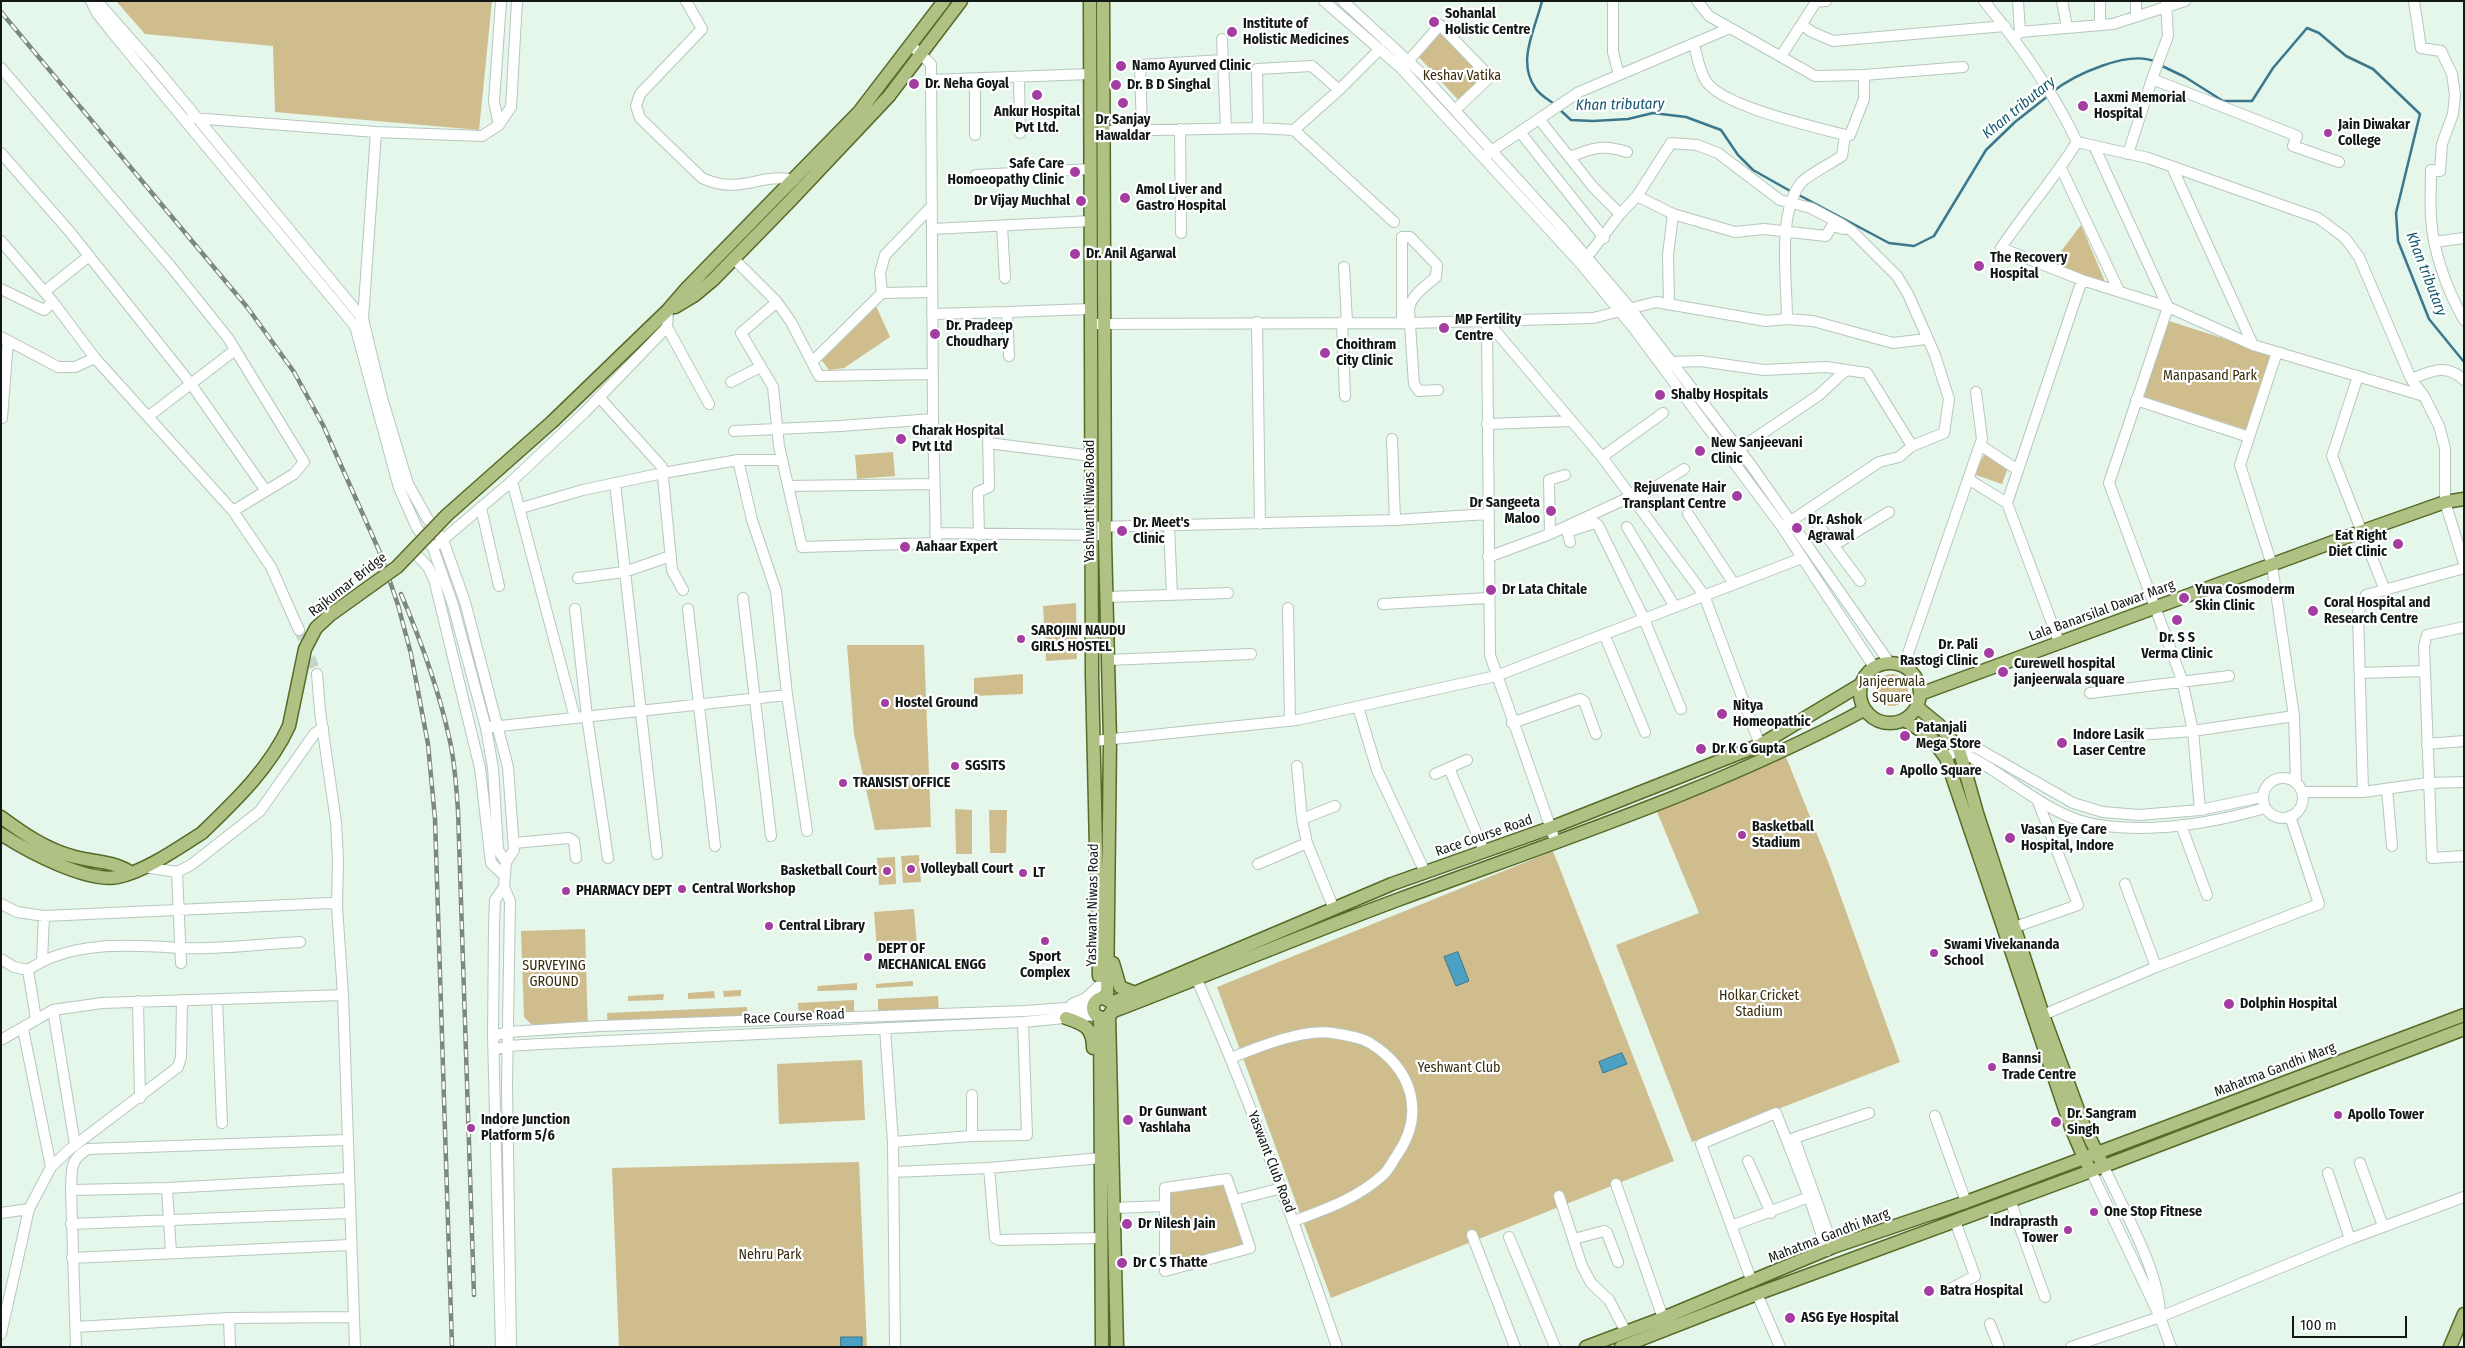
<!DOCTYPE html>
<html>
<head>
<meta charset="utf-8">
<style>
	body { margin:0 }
	#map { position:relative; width:2465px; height:1348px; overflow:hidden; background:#e5f6eb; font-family:"Fira Sans Condensed",sans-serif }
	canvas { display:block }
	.frame { position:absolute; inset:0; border:2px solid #121815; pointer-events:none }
	.scale { position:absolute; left:2292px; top:1316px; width:115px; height:22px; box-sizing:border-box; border:2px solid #121815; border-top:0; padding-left:6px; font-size:15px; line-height:18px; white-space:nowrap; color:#121815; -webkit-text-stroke:4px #fff; paint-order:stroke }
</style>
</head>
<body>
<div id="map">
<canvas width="2465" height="1348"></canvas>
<div class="frame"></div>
<div class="scale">100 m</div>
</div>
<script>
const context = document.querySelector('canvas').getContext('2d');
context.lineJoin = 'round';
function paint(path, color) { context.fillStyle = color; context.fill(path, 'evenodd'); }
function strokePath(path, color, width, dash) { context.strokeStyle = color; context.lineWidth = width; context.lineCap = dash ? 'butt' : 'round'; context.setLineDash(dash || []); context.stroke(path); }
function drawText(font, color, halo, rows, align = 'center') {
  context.font = font + ' "Fira Sans Condensed",sans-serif'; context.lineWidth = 4.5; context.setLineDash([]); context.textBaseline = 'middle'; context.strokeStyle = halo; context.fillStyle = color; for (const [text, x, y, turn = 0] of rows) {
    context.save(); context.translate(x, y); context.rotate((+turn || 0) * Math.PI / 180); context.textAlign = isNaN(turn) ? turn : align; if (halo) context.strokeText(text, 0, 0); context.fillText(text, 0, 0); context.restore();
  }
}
paint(new Path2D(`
	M116 1H492L479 130 275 112 273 46 145 34Z
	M1439 28 1490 76 1461 103 1417 55Z
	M2081 225 2106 284 2046 271Z
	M876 306 890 337 844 368 829 370 820 358Z
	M2166 320 2272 354 2247 430 2142 396Z
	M893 452 895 476 857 479 855 455Z
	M1986 452 2010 462 2002 484 1973 474Z
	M1076 603 1077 659 1046 661 1043 606Z
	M847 645H924L931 827 875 830 854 734Z
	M1876 690a16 16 0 1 1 32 0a16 16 0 1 1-32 0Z
	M1023 674V694L974 696V678Z
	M1786 757 1829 864 1900 1062 1692 1142 1616 945 1699 913 1655 807Z
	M955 809 972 810V854H956Z
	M989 810H1007L1006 853H990Z
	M1553 851 1674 1161 1331 1298 1217 987Z
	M919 855 921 882 903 883 901 856Z
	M895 857 896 884 879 885 877 858Z
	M914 909 917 947 877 949 874 912Z
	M585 929 588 1031 537 1030 524 1017 521 931Z
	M913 981V986L876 988V984Z
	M857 983V990L817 991 818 986Z
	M741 990V996L724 997 723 991Z
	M714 991 715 998 688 999V993Z
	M664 994 663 1000 628 1001V996Z
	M938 996 939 1016 878 1018V999Z
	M854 1000V1019L799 1022 798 1003Z
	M747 1007 748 1024 608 1030 607 1013Z
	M862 1060 865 1120 779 1124 777 1064Z
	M859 1162 867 1347H619L612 1168Z
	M1227 1179 1250 1248 1165 1271V1188Z`), '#cfbd8d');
const water = new Path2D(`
	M1458 952 1469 981 1456 986 1444 957Z
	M1622 1053 1627 1064 1603 1073 1599 1062Z
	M841 1337H862V1347H841Z`);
paint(water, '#4ca0c1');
strokePath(water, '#3b778d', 1);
strokePath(new Path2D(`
	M1542 1C1535 30 1516 62 1536 89 1540 95 1549 100 1554 104
	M2160 65 2185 77 2223 101H2252L2273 68 2307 28 2319 33 2346 56 2373 69 2420 114 2396 213 2398 241 2429 319 2464 362
	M2052 92C2074 75 2129 49 2156 62
	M1558 108 1571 120 1593 121 1628 119 1653 113 1686 117 1721 130 1738 155 1753 170 1792 192
	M1797 194 1889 243 1914 246 1934 236 1986 150 2015 122 2048 96`), '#3b778d', 2.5);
strokePath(new Path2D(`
	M299 630 317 674`), '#c5d5cb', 10, [10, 5]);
const minor = new Path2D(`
	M91 1 97 13 111 31 355 326 399 488 417 528 433 548 453 605 486 728 493 768 498 850 506 862
	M97 1 156 68 363 319 382 398 408 484 427 518 443 540 465 602 508 767 514 850 506 862 504 887 510 901 507 1085 511 1347
	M686 1 702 29 640 94 636 106 640 118 702 178C740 196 760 172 794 180
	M1324 1 1401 68 1581 264 1632 326 1782 527 1874 667
	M1343 1 1422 74 1561 227 1630 308 1751 465 1889 662
	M1613 1V52L1619 75
	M1697 1 1709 16 1815 76 1864 75 1963 67
	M1984 1C2020 45 2053 91 2077 142
	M2062 1 2067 27
	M2100 1V25
	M2414 1 2421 48 2441 51 2452 74 2455 95 2453 114 2442 144 2440 171 2431 170C2431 186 2430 202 2431 217 2433 252 2447 290 2464 320
	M2136 16V1
	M1802 25 1812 32 1833 41 2005 26
	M2020 32 2113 24 2185 1
	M2016 36 2020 32 2018 1
	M1222 39 1223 60
	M1694 44C1697 56 1699 70 1706 81 1721 106 1815 127 1845 135
	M1781 56 1816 2 1826 1
	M1404 66 1440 25 1490 77 1455 110
	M1 68 172 268 228 338 304 462 294 474 233 511
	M1019 77 1020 133
	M975 79V135
	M2152 79 2168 36 2166 2
	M930 80 1090 74
	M192 118 376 132 482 136 499 125 511 107 517 1
	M1539 119 1593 187 1620 214
	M499 125 494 102 501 1
	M1258 128 1257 69 1312 66 1339 90
	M1180 129 1181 233
	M1142 130 1140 65 1223 60 1226 129
	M1294 130 1394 222
	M1104 131 1258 128 1294 130 1339 90 1380 49
	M1520 132 1604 238
	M2077 142 2148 158 2318 218 2345 238 2359 257 2411 379 2424 396 2439 426 2445 448V502L2464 563
	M2077 142C2054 179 2025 212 2001 248L2082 280 2168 307 2253 345 2424 396
	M2094 146 2168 307 2109 483 2182 680 2193 731 2200 810
	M1 153 70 232 191 384 266 491
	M1487 154 1579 92 1730 28
	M2128 154 2152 79 2297 136 2293 146 2339 162
	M1570 157C1592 148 1603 144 1627 152
	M2172 167 2253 345
	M2061 168 2119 291
	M976 175 1091 169
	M1637 196 1673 214 1735 232 1764 229 1826 236 1832 226 1844 229
	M1002 226 1005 278
	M932 229 1091 221
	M1 241 53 302 95 358 233 511 271 567 299 630
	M2434 242 2464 238
	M734 259 777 302 791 322 819 376 932 374
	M1584 261 1620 214 1637 196 1671 143 1697 145 1718 153 1780 200 1811 208 1841 224 1852 231 1897 276 1908 294 1935 355 1949 399 1944 433 1912 446 1899 457 1879 462 1785 525
	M1344 267 1347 322
	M1 289 44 310 53 302
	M44 292 89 256
	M882 293 880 273 885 255 932 206
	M777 302 741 333 773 387 779 446 802 547 936 543 933 419 931 64 911 45
	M1669 303 1668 255 1673 214
	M668 310 667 327 709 404
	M932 314 1007 312
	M1787 319C1787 280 1777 216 1800 184 1807 175 1832 163 1842 156L1845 135H1850L1864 99V75
	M361 320 363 319 376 132
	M1487 321 1490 655 1556 843
	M1487 321 1602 457
	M1257 322 1260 524
	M1342 322 1345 396
	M1402 323V237H1410L1437 265 1436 277C1427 285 1410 296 1409 310L1414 384 1419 391 1438 390
	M1090 324 1410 323 1593 318 1656 302 1766 321 1787 319 1813 321 1893 343 1926 339
	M1 337 58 367H75L95 358
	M2277 352 2240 465 2272 565 2294 716 2296 781
	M1009 356 1007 312 1090 309
	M813 361 882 293 932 292
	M1669 366 1672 362 1700 361 1764 370 1826 367 1867 373 1912 446
	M2358 376 2332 456 2384 588
	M2411 379C2431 371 2446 363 2464 380
	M731 382 760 367
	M599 397 662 467 672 570 683 590
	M2136 400 2249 437
	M1663 413 1602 457 1704 595 1760 745
	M149 416 235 350
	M2 418 8 341
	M1487 424 1571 421
	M734 431 840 426 933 419
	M1392 439 1395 520
	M988 443 1092 456
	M1980 445 2018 470
	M1739 449 1819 395 1846 370
	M738 460 752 520 776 591 787 695 807 831
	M1968 479 2007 503
	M512 481 575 718
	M615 483 657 854
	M788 486 934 484
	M1634 500 1684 469
	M481 508 499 586
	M521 508 583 490 663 473 738 460H782
	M1807 510 1860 581
	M1688 514 1734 584
	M1169 526 1172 595
	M1093 527 1395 520 1488 514
	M1627 527 1675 607
	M935 533 1099 535
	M1550 534 1549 480 1565 475
	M979 535 978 492 989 487 988 429
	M1570 542 1568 534 1570 531 1595 523 1598 525 1644 619 1681 709
	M438 544 512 481 585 412 667 327
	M1834 545 1889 512
	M414 552 428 567 434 579 480 768 491 863 505 876
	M1488 557 1550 534 1632 496
	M578 578 624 572 671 556
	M1106 597 1228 593
	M743 598 771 836
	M1383 604 1488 598
	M1288 608 1290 721
	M575 609 587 717 608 858
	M688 609 715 846
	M2464 627 2427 635 2424 646 2432 858 2464 856
	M1604 634 1645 732
	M2059 642 2007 503 2082 280
	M1108 660 1251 654
	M1904 665 1982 439 1976 392
	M2360 673 2425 671
	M317 674 320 711 336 822 338 860 337 906 343 995 355 1347
	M2090 693 2229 676
	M1358 707 1377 770 1425 872
	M1512 723 1580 699 1584 701 1596 734
	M491 727 787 695
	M2125 736 2193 731 2294 716
	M1094 741 1297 720 1496 676 1802 558
	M2427 744 2464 741
	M1959 749C1970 758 1983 763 1994 771 2026 791 2060 820 2099 825 2152 833 2213 823 2265 808
	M1946 758 1959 749 1975 747 2073 803 2103 812 2139 815 2200 810 2262 797
	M1297 766 1302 819 1307 843
	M1449 768 1484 851
	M1435 774 1467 760
	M2263 798a20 20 0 1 1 40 0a20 20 0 1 1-40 0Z
	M2387 789 2392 846
	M2303 792H2363L2428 783 2464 782
	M2363 792 2358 613 2366 595 2464 568
	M1302 819 1335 806
	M2181 825 2207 895
	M514 843 569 838 574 841 576 858
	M1258 864 1307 843 1334 909
	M144 867 177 872 191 865 260 811 315 733 323 728
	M177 872 181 963
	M2125 884 2156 967
	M1 904 17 912 44 916 331 903 337 906
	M2015 927 2078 905 2037 799
	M1 959 14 967 28 970C71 940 132 945 181 948 220 950 261 944 300 942
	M42 961 44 916
	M28 970 36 1019
	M1197 980C1250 1100 1295 1223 1337 1347
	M217 1000 222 1123
	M138 1001 140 1098
	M1072 1004 1086 998 1099 986
	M53 1010 75 1145
	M2043 1015 2156 967 2319 904 2290 816
	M885 1028 893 1142 895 1347
	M23 1029 51 1167
	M493 1036 508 1032 600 1026 1025 1011 1093 1006
	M1 1040 53 1010 102 1003 343 995
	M494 1050 508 1046 540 1044 1023 1022 1095 1015
	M1231 1058C1258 1047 1304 1028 1333 1033 1344 1035 1361 1037 1370 1043 1412 1069 1426 1113 1397 1155 1393 1161 1389 1169 1384 1174 1358 1198 1327 1209 1294 1221
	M1935 1116 1966 1202
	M972 1136V1095
	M893 1142 972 1136 1027 1135 1023 1022
	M1748 1161 1771 1213
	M2360 1163 2383 1226
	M2103 1165C2122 1207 2160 1271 2160 1316
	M989 1168 995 1238 999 1240 1102 1238
	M2091 1171 2160 1317 2171 1347
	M893 1172 989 1168 1101 1158
	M2328 1173 2350 1239
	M1227 1179 1250 1248 1165 1271V1188Z
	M1616 1184 1663 1318
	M167 1188 171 1252
	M71 1190C72 1170 69 1160 88 1149L346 1140
	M1559 1196 1582 1266 1591 1283 1609 1300 1626 1332
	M1235 1200 1282 1188
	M2010 1200 2045 1297
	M1113 1208 1165 1206
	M1 1213 29 1209
	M71 1224 349 1213
	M1731 1226 1809 1197
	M1472 1235 1515 1347
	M1509 1237 1555 1347
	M1574 1239 1604 1231 1607 1233 1618 1262
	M1833 1247 1794 1138 1869 1113
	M72 1258 350 1245
	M1752 1282 1701 1144 1776 1113 1809 1197 1827 1251
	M1950 1289 1975 1276 1955 1221
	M1757 1294 1780 1347
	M229 1318 230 1347
	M1990 1324 1999 1347
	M76 1327 229 1318 354 1317
	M1 1334 29 1209 51 1167 70 1149 178 1067 181 1057 182 1000
	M76 1347 71 1190 167 1188 348 1178
	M501 1347 493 1036 494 925 495 900 504 887
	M2071 1347 2160 1317 2350 1239 2464 1197`);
const major = new Path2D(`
	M1090 1 1092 676 1099 976
	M1103 1 1105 542 1110 740 1107 1000
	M675 307 695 295 713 280 790 201 889 96 961 1
	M553 421 668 310 687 288 859 112 944 1
	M1860 693a30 30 0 1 1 60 0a30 30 0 1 1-60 0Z
	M1920 694 2363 531 2445 502 2464 499
	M1917 707 1939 725 1959 749 1977 813 2043 1015 2084 1126 2097 1153 2464 1015
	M1 817C24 834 47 850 75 857 94 862 113 861 130 872
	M1 834C27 851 87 883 118 877 146 871 178 848 202 833
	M1113 963 1120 987 1135 993
	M1093 1008a10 10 0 1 1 20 0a10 10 0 1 1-20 0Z
	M1111 1003 1392 884 1550 828 1760 745 1860 685
	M1111 1012C1208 975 1303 935 1400 899 1557 841 1717 789 1864 710
	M1109 1015 1117 1347
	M1100 1017 1102 1347
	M1066 1018C1084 1024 1093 1027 1093 1048
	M2103 1165 2097 1153 2084 1158 2091 1171 2464 1029
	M1586 1347 1663 1318 1833 1247 1966 1202 2084 1158 2072 1130 1946 758 1930 736 1904 720
	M1621 1347 1757 1294 2091 1171
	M2450 1347 2464 1314`);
strokePath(minor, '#b6c7bc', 12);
strokePath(major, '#556b27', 15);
strokePath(minor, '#fff', 10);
strokePath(major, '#afc183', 12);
const rail = new Path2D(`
	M1 12 247 307 294 372 323 425 381 555 398 605 411 654 428 744 435 819 452 1347
	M401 594C421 641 438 687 449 737 455 761 456 786 458 810L474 1295`);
strokePath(rail, '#7c8780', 4.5);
strokePath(rail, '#fff', 2.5, [8]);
const majorBridge = new Path2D(`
	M202 833C235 801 270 768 289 726L305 649 316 628 330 615 397 567 447 515 553 421`);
strokePath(majorBridge, '#556b27', 15, []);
strokePath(majorBridge, '#afc183', 12);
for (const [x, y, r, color] of [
	[1434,22,6,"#a43da1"],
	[1232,32,6,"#a43da1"],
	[1121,66,6,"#a43da1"],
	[914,84,6,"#a43da1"],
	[1116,85,6,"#a43da1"],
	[1037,95,6,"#a43da1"],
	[1123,103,6,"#a43da1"],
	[2083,106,6,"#a43da1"],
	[2328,133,5,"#a43da1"],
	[1075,172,6,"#a43da1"],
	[1125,198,6,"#a43da1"],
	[1081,201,6,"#a43da1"],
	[1075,254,6,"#a43da1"],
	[1979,266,6,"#a43da1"],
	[1444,328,6,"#a43da1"],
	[935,334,6,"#a43da1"],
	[1325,353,6,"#a43da1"],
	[1660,395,6,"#a43da1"],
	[901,439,6,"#a43da1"],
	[1700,451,6,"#a43da1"],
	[1737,496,6,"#a43da1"],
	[1551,511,6,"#a43da1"],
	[1797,528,6,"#a43da1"],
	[1122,531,6,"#a43da1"],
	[2398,544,6,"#a43da1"],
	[905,547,6,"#a43da1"],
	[1491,590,6,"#a43da1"],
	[2184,598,6,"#a43da1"],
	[2313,611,6,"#a43da1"],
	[2177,620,6,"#a43da1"],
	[1021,639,5,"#a43da1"],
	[1989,653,6,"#a43da1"],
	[2003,672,6,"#a43da1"],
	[885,703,5,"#a43da1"],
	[1722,714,6,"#a43da1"],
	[1905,736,6,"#a43da1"],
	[2062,743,6,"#a43da1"],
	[1701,749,6,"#a43da1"],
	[955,766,5,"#a43da1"],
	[1890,771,5,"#a43da1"],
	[843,783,5,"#a43da1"],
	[1742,835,5,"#a43da1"],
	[2010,838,6,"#a43da1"],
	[911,869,5,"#a43da1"],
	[887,871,5,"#a43da1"],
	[1023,873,5,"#a43da1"],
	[682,889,5,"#a43da1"],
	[566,891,5,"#a43da1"],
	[769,926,5,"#a43da1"],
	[1045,941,5,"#a43da1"],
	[1934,953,5,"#a43da1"],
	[868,957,5,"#a43da1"],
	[2229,1004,6,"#a43da1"],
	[1992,1067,5,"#a43da1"],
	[2338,1115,5,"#a43da1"],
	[1128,1120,6,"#a43da1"],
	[2056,1122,6,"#a43da1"],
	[471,1128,5,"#a43da1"],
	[2094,1212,5,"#a43da1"],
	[1127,1224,6,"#a43da1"],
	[2068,1230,5,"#a43da1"],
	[1122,1263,6,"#a43da1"],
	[1929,1291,6,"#a43da1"],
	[1790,1318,6,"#a43da1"]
]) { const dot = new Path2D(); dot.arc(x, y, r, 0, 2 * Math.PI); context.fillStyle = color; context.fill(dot); strokePath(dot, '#fff', 2); }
drawText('bold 14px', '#121815', '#fff', [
	["Sohanlal",1445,14],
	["Holistic Centre",1445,30],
	["Institute of",1243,24],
	["Holistic Medicines",1243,40],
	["Namo Ayurved Clinic",1132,66],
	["Dr. Neha Goyal",925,84],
	["Dr. B D Singhal",1127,85],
	["Laxmi Memorial",2094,98],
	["Hospital",2094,114],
	["Ankur Hospital",1037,112,"center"],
	["Pvt Ltd.",1037,128,"center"],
	["Dr Sanjay",1123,120,"center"],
	["Hawaldar",1123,136,"center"],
	["Jain Diwakar",2338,125],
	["College",2338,141],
	["Safe Care",1064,164,"right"],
	["Homoeopathy Clinic",1064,180,"right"],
	["Amol Liver and",1136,190],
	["Gastro Hospital",1136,206],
	["Dr Vijay Muchhal",1070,201,"right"],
	["Dr. Anil Agarwal",1086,254],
	["The Recovery",1990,258],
	["Hospital",1990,274],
	["MP Fertility",1455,320],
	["Centre",1455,336],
	["Dr. Pradeep",946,326],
	["Choudhary",946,342],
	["Choithram",1336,345],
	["City Clinic",1336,361],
	["Shalby Hospitals",1671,395],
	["Charak Hospital",912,431],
	["Pvt Ltd",912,447],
	["New Sanjeevani",1711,443],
	["Clinic",1711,459],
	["Rejuvenate Hair",1726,488,"right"],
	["Transplant Centre",1726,504,"right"],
	["Dr Sangeeta",1540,503,"right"],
	["Maloo",1540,519,"right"],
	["Dr. Ashok",1808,520],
	["Agrawal",1808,536],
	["Dr. Meet's",1133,523],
	["Clinic",1133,539],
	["Eat Right",2387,536,"right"],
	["Diet Clinic",2387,552,"right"],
	["Aahaar Expert",916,547],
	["Dr Lata Chitale",1502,590],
	["Yuva Cosmoderm",2195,590],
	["Skin Clinic",2195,606],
	["Coral Hospital and",2324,603],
	["Research Centre",2324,619],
	["SAROJINI NAUDU",1031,631],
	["GIRLS HOSTEL",1031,647],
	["Dr. S S",2177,638,"center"],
	["Verma Clinic",2177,654,"center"],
	["Dr. Pali",1978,645,"right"],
	["Rastogi Clinic",1978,661,"right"],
	["Curewell hospital",2014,664],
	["janjeerwala square",2014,680],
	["Hostel Ground",895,703],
	["Nitya",1733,706],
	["Homeopathic",1733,722],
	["Patanjali",1916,728],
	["Mega Store",1916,744],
	["Indore Lasik",2073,735],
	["Laser Centre",2073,751],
	["Dr K G Gupta",1712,749],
	["SGSITS",965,766],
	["Apollo Square",1900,771],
	["TRANSIST OFFICE",853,783],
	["Basketball",1752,827],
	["Stadium",1752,843],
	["Vasan Eye Care",2021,830],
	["Hospital, Indore",2021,846],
	["Volleyball Court",921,869],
	["Basketball Court",877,871,"right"],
	["LT",1033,873],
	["Central Workshop",692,889],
	["PHARMACY DEPT",576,891],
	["Central Library",779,926],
	["Swami Vivekananda",1944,945],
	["School",1944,961],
	["DEPT OF",878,949],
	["MECHANICAL ENGG",878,965],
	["Sport",1045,957,"center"],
	["Complex",1045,973,"center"],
	["Dolphin Hospital",2240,1004],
	["Bannsi",2002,1059],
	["Trade Centre",2002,1075],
	["Dr Gunwant",1139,1112],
	["Yashlaha",1139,1128],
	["Dr. Sangram",2067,1114],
	["Singh",2067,1130],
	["Apollo Tower",2348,1115],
	["Indore Junction",481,1120],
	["Platform 5/6",481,1136],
	["One Stop Fitnese",2104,1212],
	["Indraprasth",2058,1222,"right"],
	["Tower",2058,1238,"right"],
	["Dr Nilesh Jain",1138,1224],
	["Dr C S Thatte",1133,1263],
	["Batra Hospital",1940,1291],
	["ASG Eye Hospital",1801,1318]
], 'left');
drawText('14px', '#362b0b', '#fff', [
	["Keshav Vatika",1462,76],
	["Manpasand Park",2210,376],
	["Janjeerwala",1892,682],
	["Square",1892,698],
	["SURVEYING",554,966],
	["GROUND",554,982],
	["Holkar Cricket",1759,996],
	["Stadium",1759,1012],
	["Yeshwant Club",1459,1068],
	["Nehru Park",770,1255]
]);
drawText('14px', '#121815', '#fff', [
	["Yashwant Niwas Road",1090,501,-90],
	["Rajkumar Bridge",348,585,-38],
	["Lala Banarsilal Dawar Marg",2102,611,-20],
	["Race Course Road",1484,836,-19],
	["Yashwant Niwas Road",1093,905,-89],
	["Race Course Road",794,1017,-3],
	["Mahatma Gandhi Marg",2275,1070,-21],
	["Yaswant Club Road",1271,1162,69],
	["Mahatma Gandhi Marg",1829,1236,-21]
]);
drawText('italic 15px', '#13576e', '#fff', [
	["Khan tributary",1620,105,-1],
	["Khan tributary",2019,108,-39],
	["Khan tributary",2426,274,69]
]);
</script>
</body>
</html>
